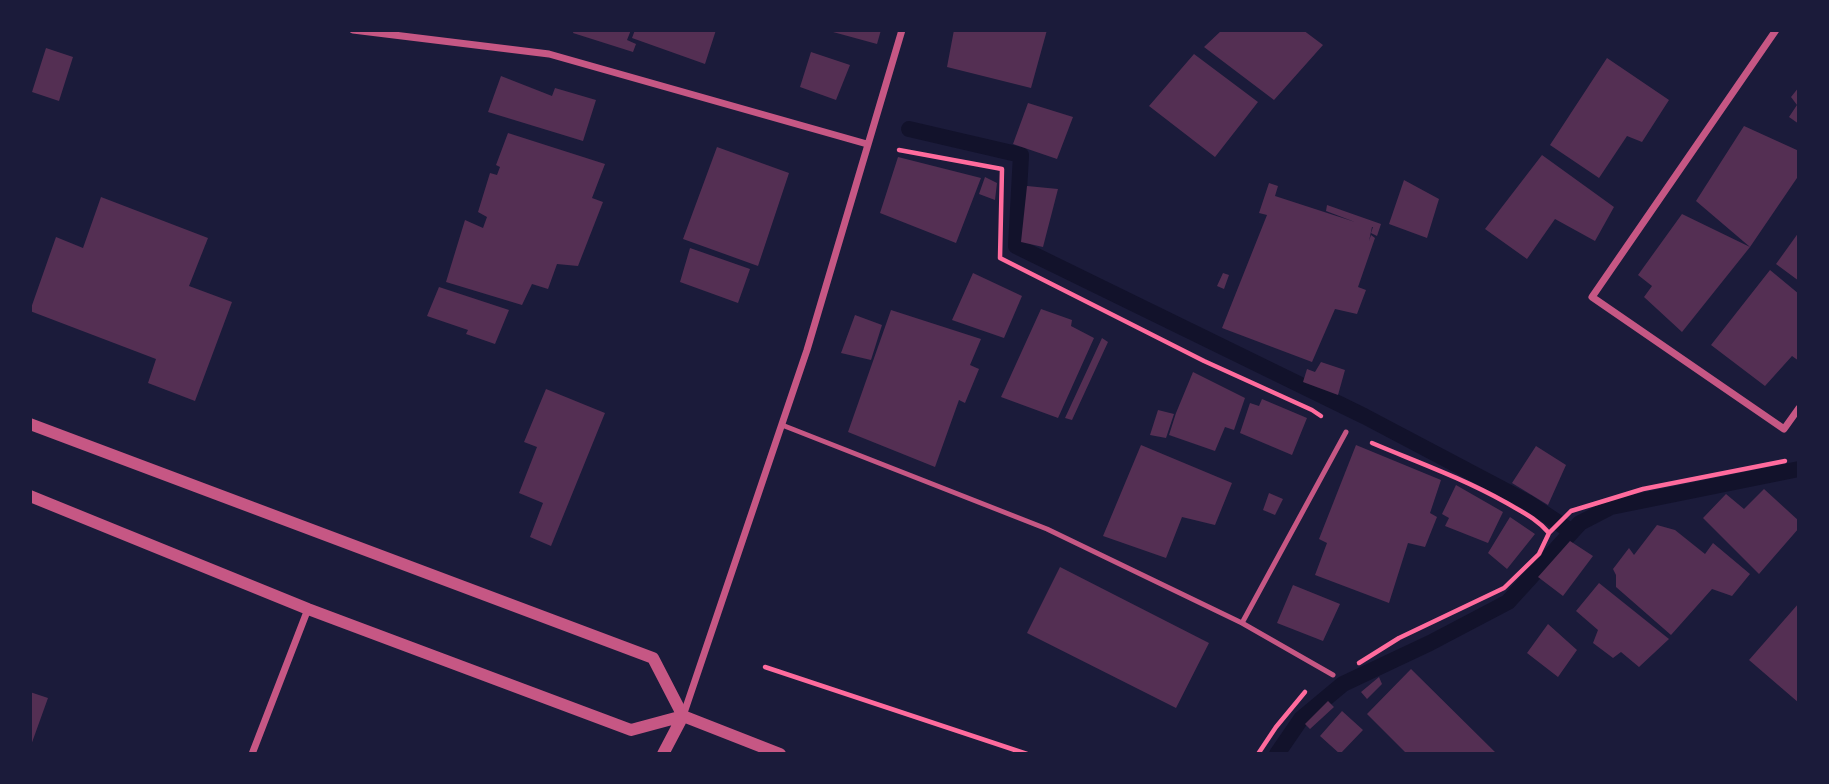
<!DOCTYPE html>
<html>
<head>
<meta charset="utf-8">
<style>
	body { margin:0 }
	#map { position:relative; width:1829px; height:784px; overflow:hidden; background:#1b1b3a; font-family:"Archivo Narrow",sans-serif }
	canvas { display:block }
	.frame { position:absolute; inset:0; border:32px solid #1b1b3a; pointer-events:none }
</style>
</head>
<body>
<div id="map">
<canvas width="1829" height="784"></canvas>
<div class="frame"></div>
</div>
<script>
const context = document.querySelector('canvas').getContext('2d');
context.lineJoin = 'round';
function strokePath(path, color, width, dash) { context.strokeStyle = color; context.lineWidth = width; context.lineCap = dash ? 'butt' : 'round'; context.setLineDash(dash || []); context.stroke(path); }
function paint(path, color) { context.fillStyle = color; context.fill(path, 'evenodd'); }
strokePath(new Path2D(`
	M909 129 1021 155 1016 246 1364 416 1527 502 1572 532
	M1277 754 1301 719 1343 684 1430 643 1508 602 1580 523 1611 507 1799 469`), '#12122b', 16);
paint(new Path2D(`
	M574 30H631L627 40 636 44 633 52 573 33Z
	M635 30H716L705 64 632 38Z
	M834 30H881L877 44 833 32Z
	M954 30H1047L1031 88 947 67Z
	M1222 30H1303L1323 45 1274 100 1204 47Z
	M46 48 73 57 59 101 32 92Z
	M811 52 850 65 836 100 800 87Z
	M1194 54 1258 102 1215 157 1149 106Z
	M1607 58 1669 100 1642 142 1627 136 1599 178 1550 145Z
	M501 76 552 96 555 88 596 100 583 141 488 112Z
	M1799 87V124L1789 117 1797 105 1791 97Z
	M1028 103 1073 117 1057 159 1013 144Z
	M1744 126 1799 151V175L1750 247 1682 332 1644 297 1652 286 1638 275 1682 214 1750 247 1696 201Z
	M508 133 605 164 592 198 603 202 578 266 557 264 548 289 532 284 522 305 446 282 465 220 483 228 487 217 478 212 490 173 497 175 500 167 496 165Z
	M717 147 789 173 758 266 683 239Z
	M1542 155 1614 207 1595 241 1555 219 1527 259 1485 229Z
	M898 157 981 178 956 243 880 213Z
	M985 177 997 183 995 200 979 194Z
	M1404 180 1439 199 1427 238 1389 224Z
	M1269 183 1278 186 1275 196 1355 222 1326 211 1327 205 1381 224 1377 236 1371 233 1373 227H1372L1369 241 1371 235 1375 238 1358 287 1366 290 1357 314 1335 309 1312 362 1222 328 1267 215 1259 213Z
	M1027 186 1058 189 1043 247 1021 242Z
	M101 197 208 238 189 286 232 302 195 401 148 383 156 359 30 311 56 237 83 248Z
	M1799 232V281L1776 264Z
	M690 248 750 269 738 303 680 282Z
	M1770 270 1799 294V361L1792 356 1765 386 1711 345Z
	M973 273 1022 296 1004 338 952 320Z
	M1223 273 1229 275 1224 289 1217 286Z
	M439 287 509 310 495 344 466 334 468 330 427 316Z
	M1041 309 1072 320 1071 326 1094 338 1058 418 1001 397Z
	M891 310 981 339 970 365 979 369 965 403 959 400 935 467 848 432Z
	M855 315 882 325 871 360 841 353Z
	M1102 338 1108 342 1072 420 1065 418Z
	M1321 362 1345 370 1338 395 1303 382 1307 369 1315 372Z
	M1193 372 1245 398 1234 430 1225 427 1215 451 1169 435 1176 413Z
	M546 389 605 413 551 546 530 537 543 503 519 493 537 447 524 442Z
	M1262 399 1307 418 1292 455 1240 433 1250 403 1259 406Z
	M1158 410 1174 414 1166 438 1150 435Z
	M1141 445 1232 483 1215 525 1182 517 1166 558 1103 536Z
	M1356 445 1441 480 1430 513 1437 517 1425 547 1408 543 1389 603 1315 575 1327 543 1319 539Z
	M1536 446 1566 465 1548 505 1512 483Z
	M1456 485 1503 512 1488 543 1445 526 1449 518 1442 514Z
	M1764 489 1799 521V528L1759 574 1703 518 1726 494 1744 509Z
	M1269 493 1283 499 1275 515 1263 510Z
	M1510 517 1535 534 1507 569 1488 553Z
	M1657 525 1675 530 1705 554 1713 543 1750 574 1732 596 1712 589 1671 635 1616 587V575L1613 569 1629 548 1634 555Z
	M1570 541 1593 556 1563 596 1538 577Z
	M1060 567 1209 643 1176 708 1027 633Z
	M1599 583 1669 639 1639 667 1621 652 1613 658 1593 643 1598 630 1576 611Z
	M1293 585 1340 604 1323 641 1277 623Z
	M1799 603V703L1749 660Z
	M1548 624 1577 650 1558 677 1527 653Z
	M1411 669 1497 754H1407L1367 714Z
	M1379 677 1382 684 1367 699 1361 692Z
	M30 692 48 698 30 748Z
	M1328 701 1334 707 1310 729 1305 724Z
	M1342 711 1363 730 1340 754 1320 736Z`), '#542f53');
strokePath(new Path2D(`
	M899 150 1002 169 1000 258 1204 361 1312 410 1321 416
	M1549 533 1571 511 1594 504 1643 489 1785 461
	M1359 663 1399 638 1504 588 1539 554 1549 533C1536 518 1522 512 1505 502 1462 478 1417 462 1372 443
	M765 667 1027 754
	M1258 754 1276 727 1305 692`), '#ff6b9d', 4.5);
strokePath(new Path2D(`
	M782 425 1047 529 1242 623 1333 675
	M1242 623 1346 432`), '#c65784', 5);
strokePath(new Path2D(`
	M353 30 549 54 867 144
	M1776 30 1592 297 1784 429 1799 408
	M683 716 807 350 902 30
	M252 754 308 609`), '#c65784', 7);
strokePath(new Path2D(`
	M30 424 653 658 683 716
	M30 496 308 609 631 730 683 716 780 754
	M663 754 683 716`), '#c65784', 12);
</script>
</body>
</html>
